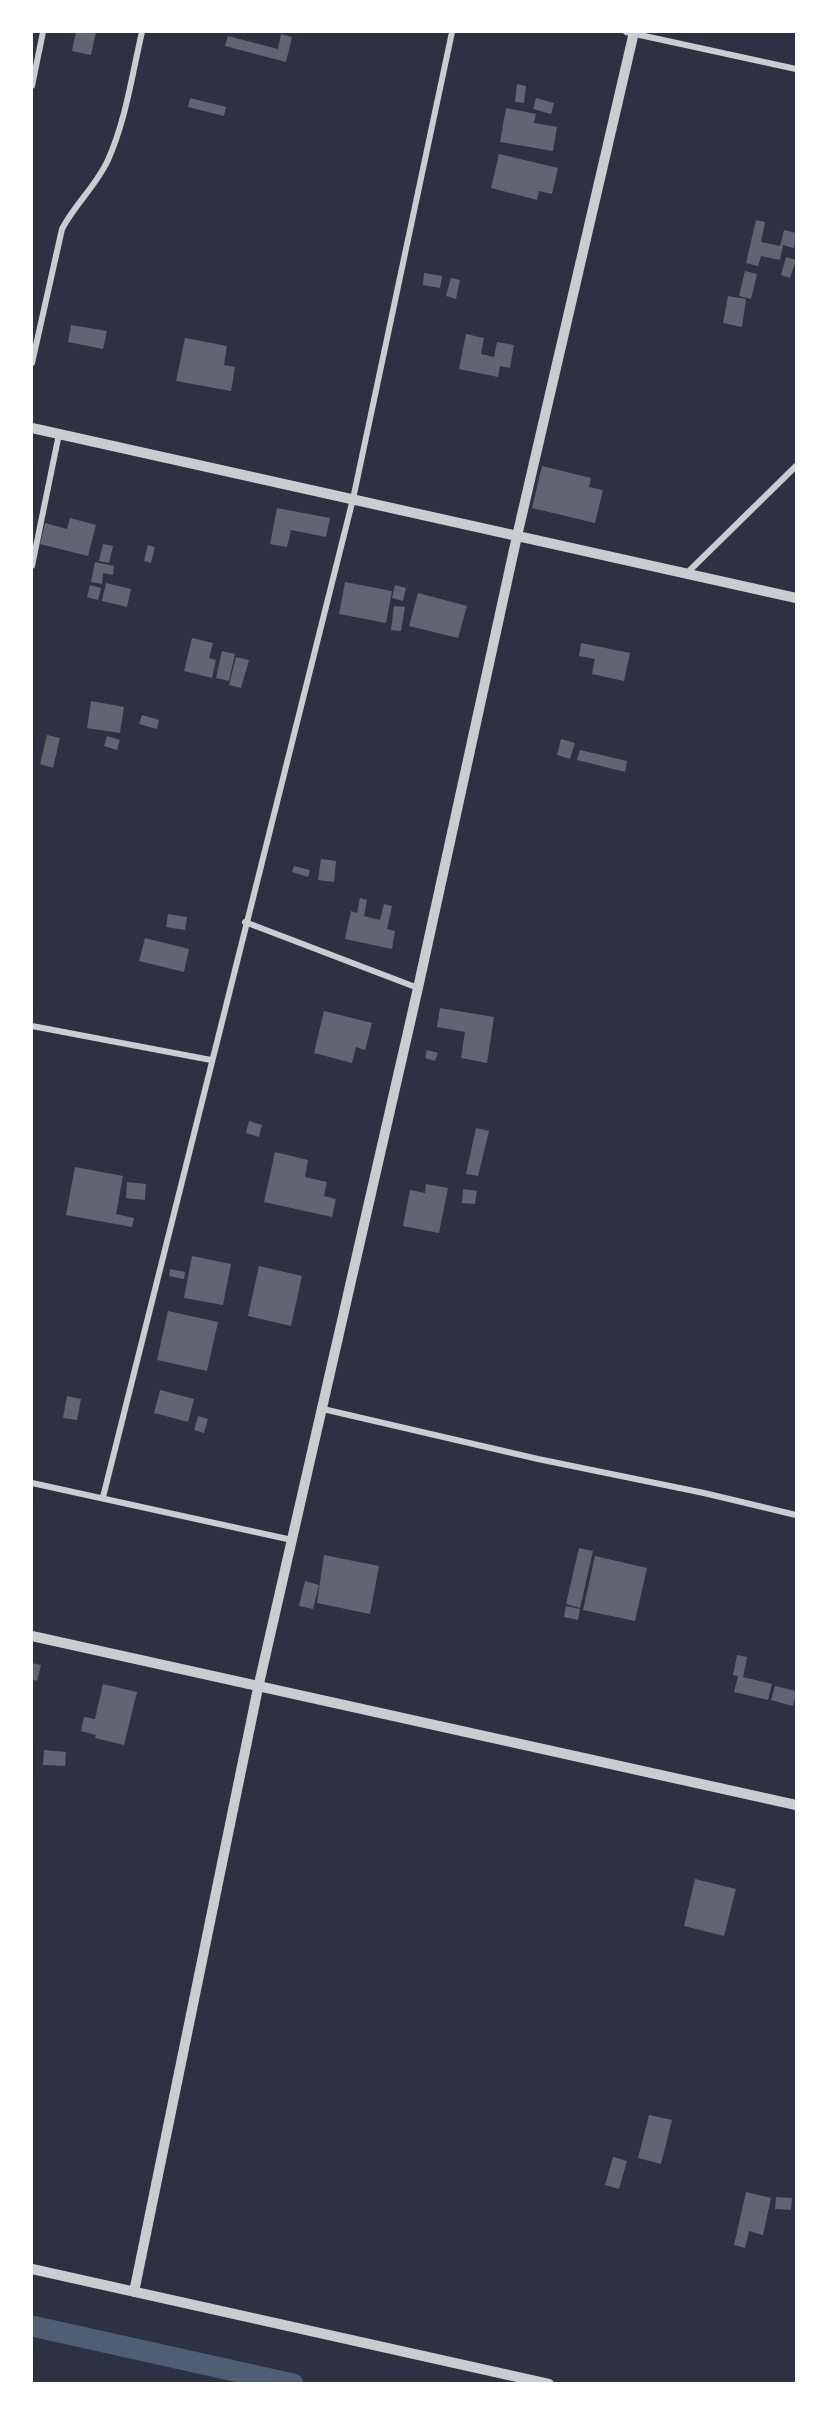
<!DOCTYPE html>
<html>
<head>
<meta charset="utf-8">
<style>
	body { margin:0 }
	#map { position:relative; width:828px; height:2415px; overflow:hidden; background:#2d3142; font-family:Jost,sans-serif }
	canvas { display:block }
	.frame { position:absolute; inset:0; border:33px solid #fff; pointer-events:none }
</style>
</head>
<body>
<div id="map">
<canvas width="828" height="2415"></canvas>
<div class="frame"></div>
</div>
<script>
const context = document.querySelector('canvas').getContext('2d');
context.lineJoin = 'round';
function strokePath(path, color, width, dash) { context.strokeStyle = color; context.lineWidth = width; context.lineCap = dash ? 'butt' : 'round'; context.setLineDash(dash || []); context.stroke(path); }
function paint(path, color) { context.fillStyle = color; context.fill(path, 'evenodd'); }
strokePath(new Path2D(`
	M32 2326 293 2384`), '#4f5d75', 21);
paint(new Path2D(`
	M76 32H96L91 55 72 51Z
	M281 34 292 37 286 62 225 46 228 36 278 49Z
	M517 84 526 86 524 103 515 102Z
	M190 98 226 107 224 116 188 107Z
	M536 98 554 103 551 114 533 109Z
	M506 108 536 114 534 123 557 127 553 151 500 142Z
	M499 154 558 168 552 194 539 191 537 200 491 188Z
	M756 220 765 222 761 242 780 246 784 230 796 233 794 248 783 245 780 260 761 256 758 266 746 263Z
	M786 257 796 260 790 278 781 275Z
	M745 271 757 274 751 299 739 296Z
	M424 273 442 276 440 288 423 285Z
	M451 278 460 280 456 299 446 296Z
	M728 296 746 299 742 327 723 323Z
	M71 325 107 331 103 349 68 342Z
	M466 334 484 338 481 354 494 357 497 342 514 345 510 368 500 366 498 377 459 369Z
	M185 338 227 346 224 365 235 367 231 391 176 381Z
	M542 466 591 478 589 487 603 490 595 523 532 508Z
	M277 508 330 518 326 537 291 530 287 547 270 544Z
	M70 518 96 525 88 556 40 544 45 523 67 529Z
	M103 544 113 546 109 563 99 561Z
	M148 545 155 547 151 563 144 561Z
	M95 562 114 566 113 575 103 573 102 584 91 582Z
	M345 582 392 591 386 623 339 614Z
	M106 583 131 589 127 607 102 601Z
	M90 585 101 588 98 600 87 597Z
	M395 585 406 588 403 601 392 598Z
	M418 593 467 606 458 638 409 626Z
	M394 606 405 607 401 631 391 630Z
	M192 638 213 643 209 658 216 660 212 678 184 671Z
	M581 643 630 653 624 681 592 674 595 659 579 656Z
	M222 651 235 654 229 681 216 678Z
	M236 657 249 660 241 688 229 685Z
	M91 701 124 707 120 733 87 728Z
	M142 715 159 720 157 729 139 724Z
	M47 735 60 738 53 768 40 764Z
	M107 736 120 740 117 750 104 746Z
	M561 739 575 743 570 759 557 755Z
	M580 750 627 761 625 772 577 760Z
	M321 859 336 861 334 882 318 880Z
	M294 866 310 870 308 877 292 872Z
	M360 898 367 900 364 916 380 920 384 904 392 906 387 929 395 931 392 949 345 939 351 911 357 913Z
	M168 914 187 917 185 930 166 927Z
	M145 938 189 949 184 972 139 961Z
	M440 1008 494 1017 487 1063 461 1058 465 1032 437 1027Z
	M324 1011 372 1023 365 1050 356 1047 352 1063 314 1053Z
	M427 1050 438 1053 435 1061 425 1058Z
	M249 1121 262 1125 259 1137 246 1133Z
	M476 1128 489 1131 478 1176 466 1174Z
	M275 1152 308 1160 305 1177 327 1182 324 1196 336 1199 332 1217 264 1202Z
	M75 1167 123 1176 116 1214 134 1218 132 1227 66 1215Z
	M127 1182 146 1184 145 1200 126 1198Z
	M426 1184 448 1188 439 1233 403 1226 410 1190 425 1193Z
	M463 1189 477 1191 475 1204 462 1203Z
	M192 1256 231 1264 223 1305 184 1298Z
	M259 1266 302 1276 291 1326 248 1316Z
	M170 1269 185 1272 184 1279 169 1276Z
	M168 1311 218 1322 207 1371 157 1360Z
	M160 1390 194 1399 188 1422 154 1413Z
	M67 1396 81 1399 77 1420 63 1418Z
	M198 1416 208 1419 204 1433 194 1430Z
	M579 1548 593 1551 580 1608 566 1604Z
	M324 1555 379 1566 370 1614 317 1603Z
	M595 1556 647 1568 635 1621 583 1610Z
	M305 1581 319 1585 313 1609 299 1606Z
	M566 1606 580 1609 578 1620 564 1617Z
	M737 1655 747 1657 743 1677 772 1684 768 1700 734 1692 738 1676 733 1675Z
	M32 1663 41 1665 37 1681 32 1679Z
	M103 1684 137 1692 124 1745 95 1738 96 1735 81 1731 84 1717 95 1719Z
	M775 1686 796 1691 793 1706 771 1700Z
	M44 1750 66 1752 65 1766 43 1765Z
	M695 1879 736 1889 724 1936 684 1926Z
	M649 2115 672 2120 661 2164 638 2158Z
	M613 2157 627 2161 619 2189 605 2185Z
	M746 2192 771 2198 763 2235 749 2231 745 2248 734 2245Z
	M776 2197 792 2198 791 2210 775 2209Z`), '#626471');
strokePath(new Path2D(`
	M626 32 796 69
	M32 86 43 32
	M32 363 62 229C75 204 96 186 108 160 126 120 132 74 142 32
	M32 566 59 434
	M687 573 796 466
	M245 922 418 988
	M32 1026 211 1060
	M323 1409 538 1459 704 1493 796 1515
	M32 1483 292 1540
	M103 1497 353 499 452 32`), '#caccd0', 6);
strokePath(new Path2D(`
	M32 428 796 598
	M32 1636 796 1805
	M32 2269 549 2384
	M134 2292 258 1688 418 988 517 536 634 32`), '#caccd0', 10);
</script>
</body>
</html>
